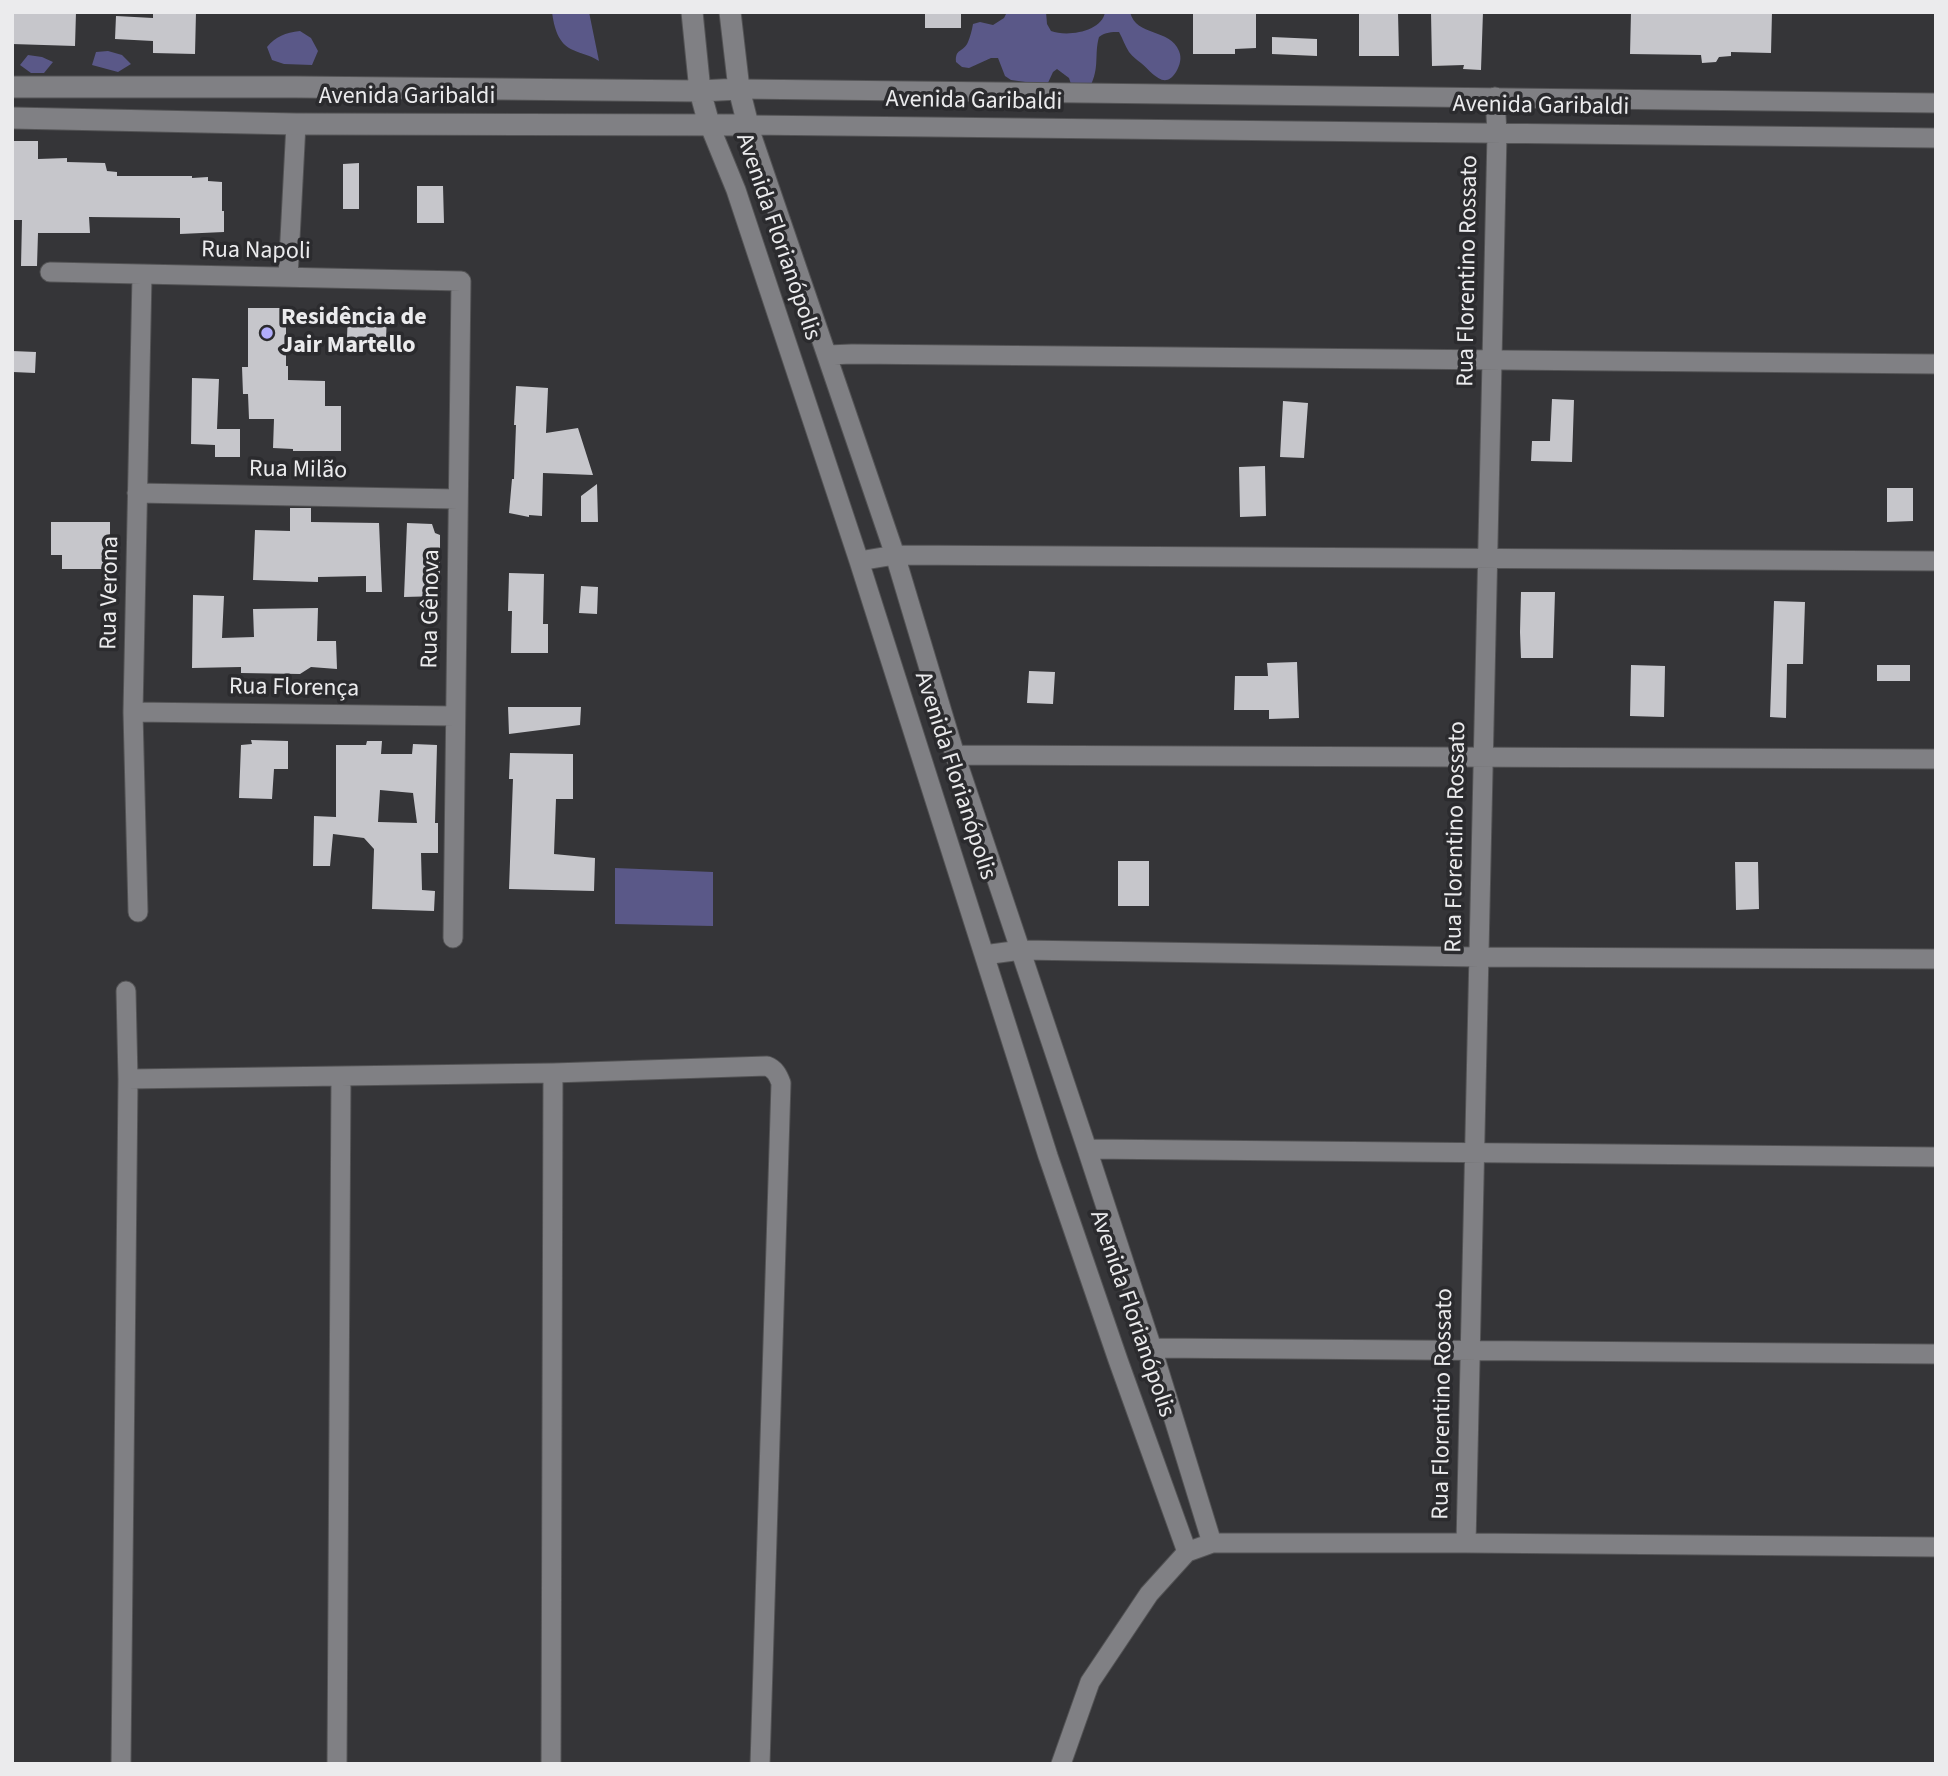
<!DOCTYPE html>
<html>
<head>
<meta charset="utf-8">
<style>
	body { margin:0 }
	#map { position:relative; width:1948px; height:1776px; overflow:hidden; background:#353538; font-family:"Source Sans 3",sans-serif }
	canvas { display:block }
	.frame { position:absolute; inset:0; border:14px solid #ebebed; pointer-events:none }
</style>
</head>
<body>
<div id="map">
<canvas width="1948" height="1776"></canvas>
<div class="frame"></div>
</div>
<script>
const context = document.querySelector('canvas').getContext('2d');
context.lineJoin = 'round';
function paint(path, color) { context.fillStyle = color; context.fill(path, 'evenodd'); }
function strokePath(path, color, width, dash) { context.strokeStyle = color; context.lineWidth = width; context.lineCap = dash ? 'butt' : 'round'; context.setLineDash(dash || []); context.stroke(path); }
function drawText(font, color, halo, rows, align = 'center') {
  context.font = font + ' "Source Sans 3",sans-serif'; context.lineWidth = 7; context.setLineDash([]); context.textBaseline = 'middle'; context.strokeStyle = halo; context.fillStyle = color; for (const [text, x, y, turn = 0] of rows) {
    context.save(); context.translate(x, y); context.rotate((+turn || 0) * Math.PI / 180); context.textAlign = isNaN(turn) ? turn : align; if (halo) context.strokeText(text, 0, 0); context.fillText(text, 0, 0); context.restore();
  }
}
paint(new Path2D(`
	M552 12H589L599 61C588 54 583 55 573 50 558 44 554 27 552 12Z
	M1007 12H1046L1047 24 1051 31C1067 37 1102 32 1105 12H1130C1136 37 1170 28 1179 51 1182 58 1180 65 1176 72 1164 91 1152 72 1141 63 1137 60 1133 57 1129 52 1125 46 1123 39 1119 32 1111 32 1106 32 1099 37 1094 55 1100 67 1090 87L1071 84 1069 78 1057 69 1053 72 1047 85 1011 80 1005 76 998 58H991L969 68 962 67 956 62C955 48 963 53 968 42 970 37 972 30 973 24L980 22 993 25 1004 18Z
	M300 31 311 38 318 51 312 65 284 64 272 60 267 47C276 36 285 33 300 31Z
	M108 51 122 55 131 64 118 72 92 65 96 52Z
	M28 55 42 57 53 62 44 73H31L20 65Z
	M615 868 713 872V926L615 924Z`), '#5a5888');
paint(new Path2D(`
	M12 12H76L75 46 12 44Z
	M153 12H196L195 54 153 53V41L115 39 116 16 153 18Z
	M925 12H961V28H925Z
	M1193 12H1256V48L1235 49V54H1193Z
	M1359 12H1398L1399 56H1359Z
	M1431 12H1483L1481 70 1463 69 1464 65 1432 66Z
	M1631 12H1772L1771 53 1731 52V56L1719 57 1716 62 1702 63 1701 55 1630 54Z
	M1272 37 1317 39V56L1272 54Z
	M12 141H38V159L67 158V162L105 163 107 171 117 172V176H192V178L208 177V181L222 182V211H224V232L180 234V218L89 217 90 233H38L37 266H21L22 220H12Z
	M359 163V209H343V164Z
	M417 186H443L444 223H417Z
	M248 308H286V366H288V380L325 381V406H341V451H293V449L273 448 274 419H249L248 394H243L242 367H248Z
	M348 311 387 313 386 340 347 338Z
	M12 351 36 352 35 373 13 372Z
	M192 378 219 379 217 429H240V457H215V445L191 444Z
	M516 386 548 388 546 433 578 428 593 475 543 473 542 516 529 515V517L509 513 512 479H514L516 425H514Z
	M1552 399 1574 400 1572 462 1531 461 1532 441H1550Z
	M1283 401 1308 403 1304 458 1280 457Z
	M1265 466 1266 516 1240 517 1239 467Z
	M597 484 598 522H581V496Z
	M1887 488H1913V521L1887 522Z
	M290 508H311V522L379 523 382 592H366V576L318 577V582L253 580 255 530 290 531Z
	M51 522H110V569H62V555H51Z
	M407 523 432 524 435 533 440 535V596L404 597Z
	M509 573 544 574 543 624H548V653H511L512 611H508Z
	M581 586 598 587 597 614 579 613Z
	M1521 592H1555L1553 658H1521L1520 632Z
	M193 595 224 596 222 638 254 637 253 609 318 608 317 641H336L337 669 311 667 300 674 241 673V667L192 668Z
	M1774 601 1805 602 1803 664H1787L1786 718 1770 717Z
	M1297 662 1299 718 1269 719V710H1234L1235 676H1268L1267 663Z
	M1631 665 1665 666 1664 717 1630 716Z
	M1877 665H1910V681H1877Z
	M1029 671 1055 672 1053 704 1027 703Z
	M508 707H581L580 725 509 734Z
	M251 740 288 741V769H274L272 799 239 798 241 745 252 744Z
	M367 741H382L381 754H412L413 744 437 745 435 823H438V853H421L422 890 435 891 434 911 372 909 374 849 364 838 333 834 330 866H313L314 816 336 817V745H366ZM380 790 413 793 417 823 378 822Z
	M510 753 573 754V799H556L554 854 595 858 594 891 509 889 513 779H509Z
	M1118 861H1149V906H1118Z
	M1735 862H1758L1759 909 1736 910Z`), '#c6c6cb');
const street = new Path2D(`
	M739 89 1936 103
	M709 124 736 190 859 561 1048 1156 1118 1360 1187 1552
	M50 272 461 281 453 938
	M288 277 296 124
	M828 355 852 354 1936 364
	M137 493 458 499
	M859 561 895 555 1936 561
	M133 712 455 716
	M955 755 1936 759
	M138 912 133 712 142 275
	M984 955 1021 950 1479 957 1936 959
	M128 1079 553 1073 767 1066C775 1069 778 1075 781 1083L760 1764
	M1087 1149 1936 1157
	M1152 1348 1936 1354
	M1212 1543 1152 1348 1087 1149 955 755 895 555 748 125 1936 138
	M1466 1543 1497 133 1495 97
	M121 1764 128 1079 126 991
	M337 1764 341 1076
	M551 1764 553 1073
	M1061 1764 1090 1682 1149 1594 1187 1552 1212 1543H1466L1936 1547`);
const secondary = new Path2D(`
	M692 12 700 91 709 124
	M12 87H296L700 91 739 89
	M12 118 296 124 748 125 739 89 730 12`);
strokePath(street, '#535355', 21);
strokePath(secondary, '#535355', 23);
strokePath(street, '#808084', 19);
strokePath(secondary, '#808084', 21);
for (const [x, y, r, color] of [
	[267,333,7,"#b1adfa"]
]) { const dot = new Path2D(); dot.arc(x, y, r, 0, 2 * Math.PI); context.fillStyle = color; context.fill(dot); strokePath(dot, '#2b2b2e', 2.5); }
drawText('24px', '#ebebed', '#2b2b2e', [
	["Avenida Garibaldi",407,98],
	["Avenida Garibaldi",974,102,1],
	["Avenida Garibaldi",1541,107,1],
	["Avenida Florianópolis",777,237,71],
	["Rua Napoli",256,252,1],
	["Rua Florentino Rossato",1469,271,-89],
	["Rua Milão",298,471,1],
	["Rua Verona",111,593,-89],
	["Rua Gênova",432,609,-89],
	["Rua Florença",294,689,1],
	["Avenida Florianópolis",954,776,72],
	["Rua Florentino Rossato",1457,837,-89],
	["Avenida Florianópolis",1131,1314,71],
	["Rua Florentino Rossato",1444,1404,-89]
]);
drawText('bold 24px', '#ebebed', '#2b2b2e', [
	["Residência de",281,319],
	["Jair Martello",281,347]
], 'left');
</script>
</body>
</html>
